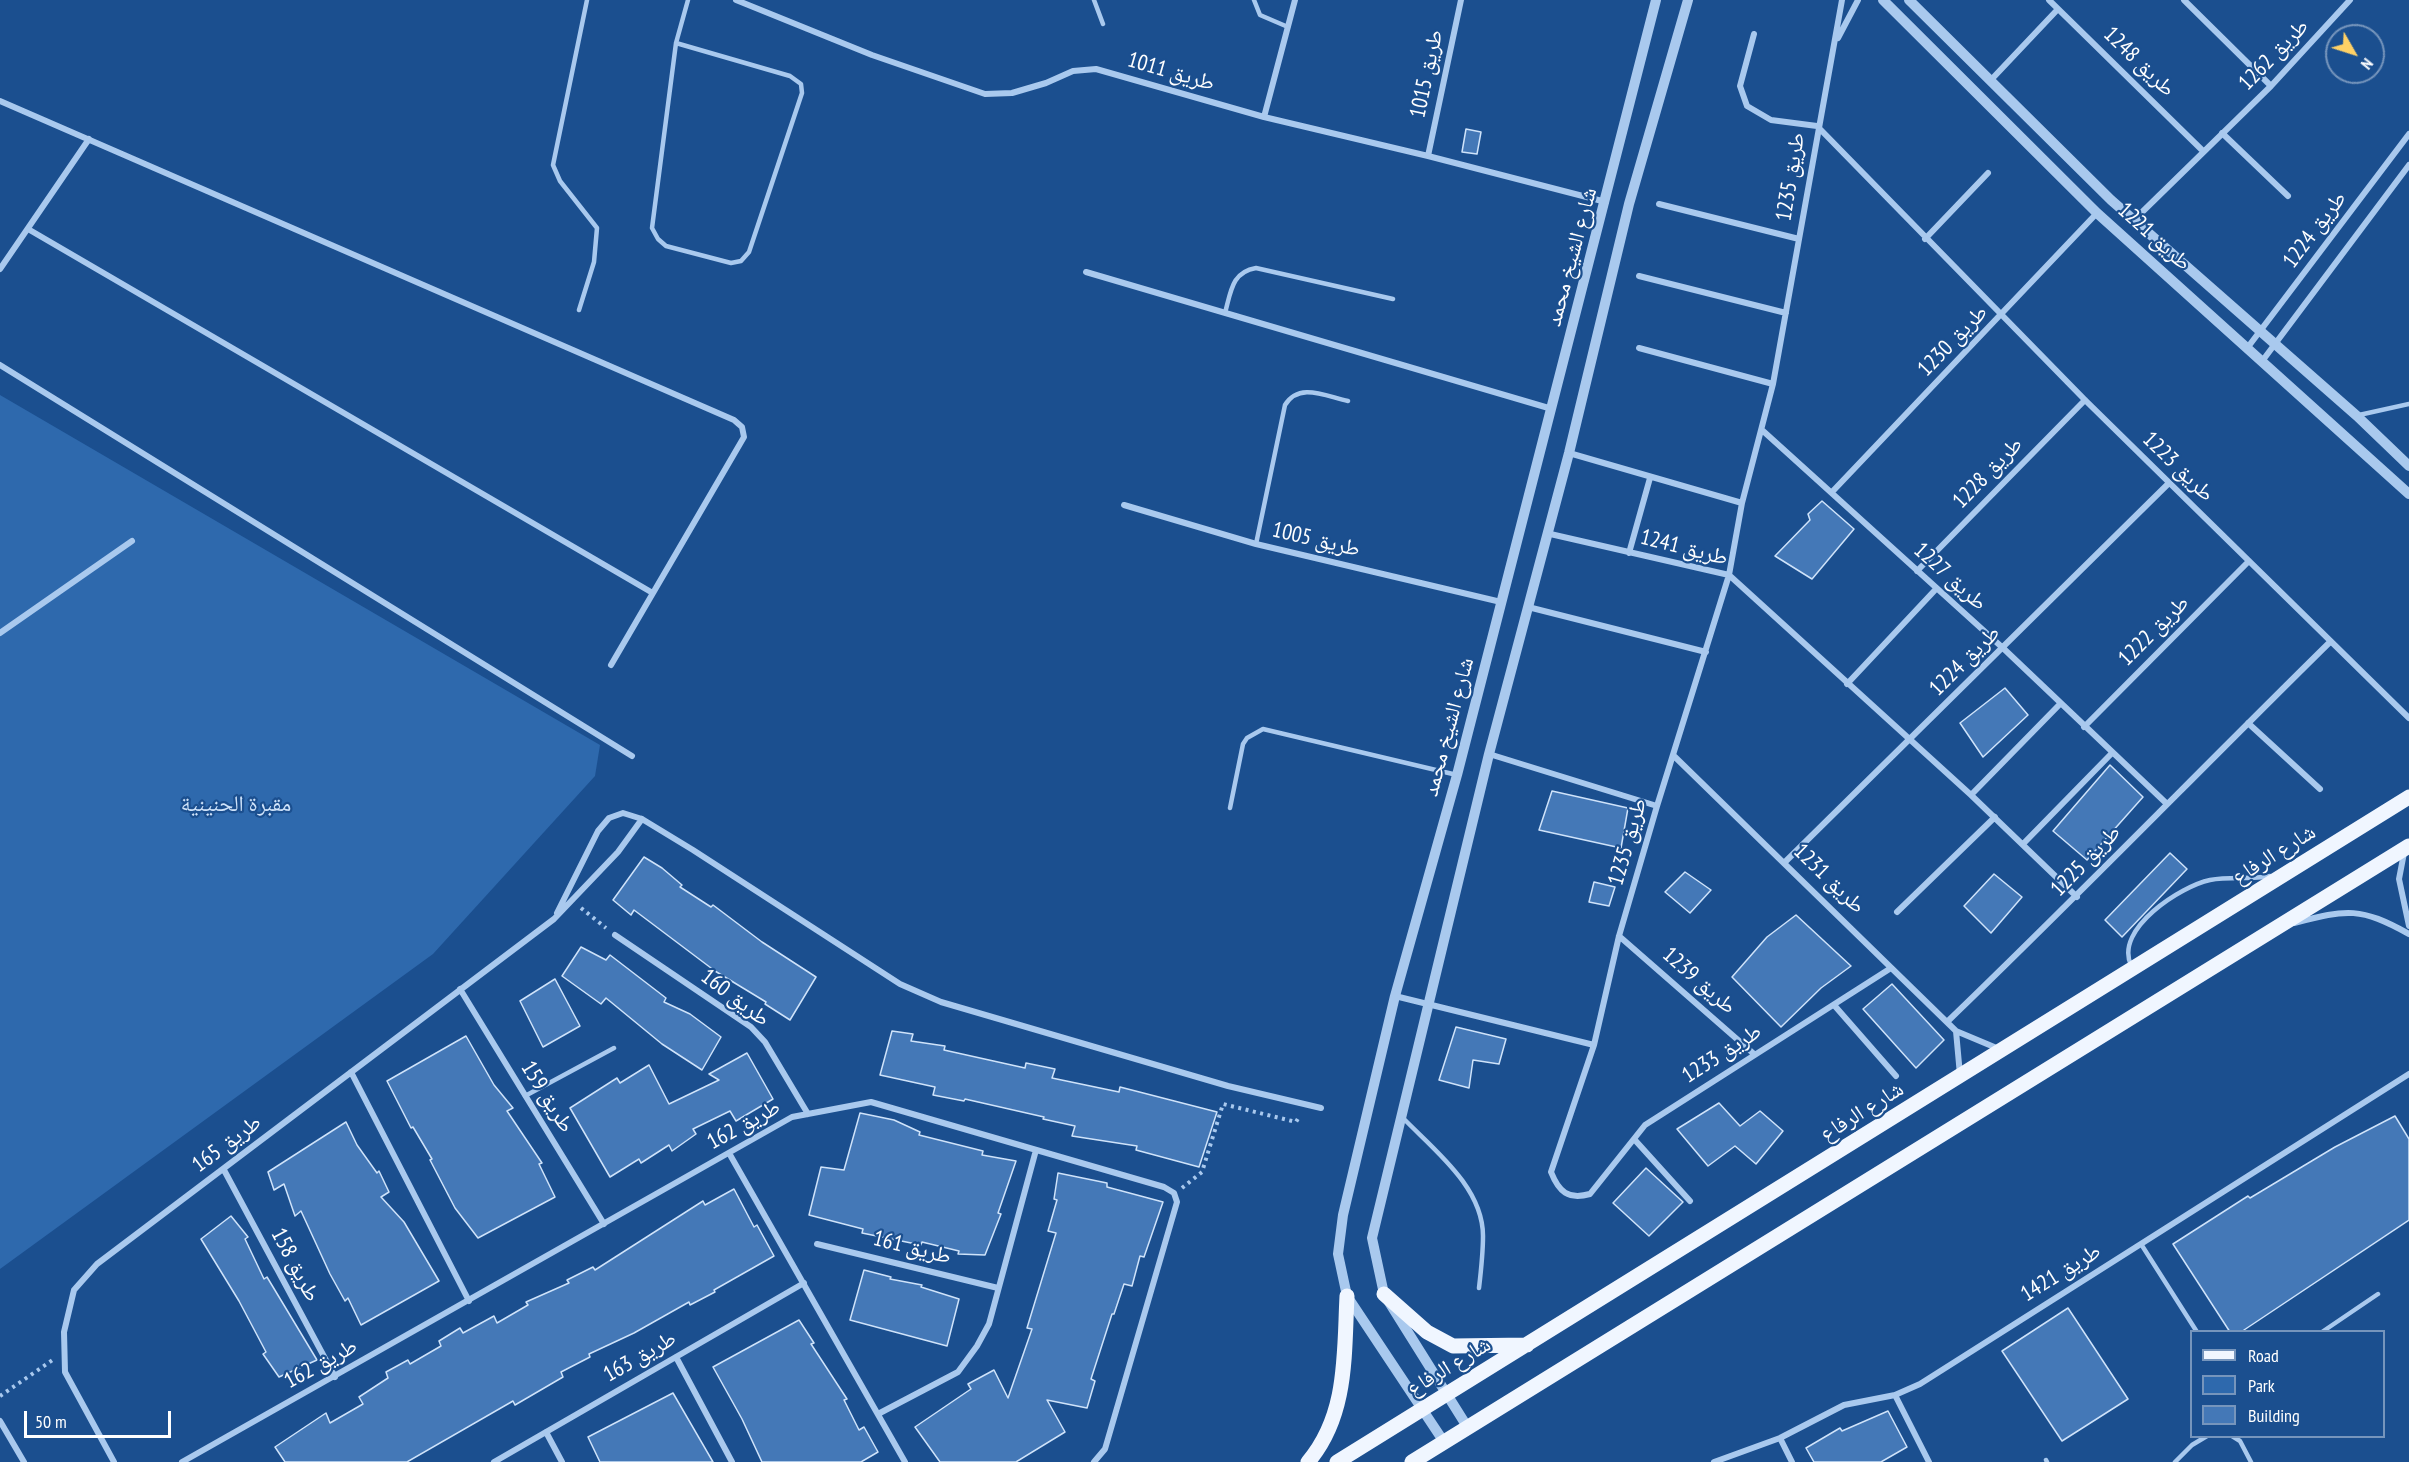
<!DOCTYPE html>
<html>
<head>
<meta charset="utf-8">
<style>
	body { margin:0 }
	#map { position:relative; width:2409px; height:1462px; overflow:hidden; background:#1b4f8f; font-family:"PT Sans Narrow",sans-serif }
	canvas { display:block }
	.legend { position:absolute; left:2190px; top:1330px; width:195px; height:108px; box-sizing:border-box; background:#1b4f8f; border:2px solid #7695bc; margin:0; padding:8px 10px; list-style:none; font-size:18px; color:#fff }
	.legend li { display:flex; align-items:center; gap:12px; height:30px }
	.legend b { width:30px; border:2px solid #7695bc }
	.north { position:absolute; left:2325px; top:24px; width:60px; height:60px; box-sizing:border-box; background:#1b4f8f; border:2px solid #7695bc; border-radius:50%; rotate:129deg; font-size:16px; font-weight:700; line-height:24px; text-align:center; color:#fff }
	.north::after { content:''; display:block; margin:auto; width:21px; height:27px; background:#ffd166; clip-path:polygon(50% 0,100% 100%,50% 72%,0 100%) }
	.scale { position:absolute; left:24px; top:1411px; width:147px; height:27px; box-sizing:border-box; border:3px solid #fff; border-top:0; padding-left:8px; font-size:18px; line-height:21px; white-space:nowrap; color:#fff; -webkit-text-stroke:4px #1b4f8f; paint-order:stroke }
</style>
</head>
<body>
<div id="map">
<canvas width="2409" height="1462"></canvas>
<ul class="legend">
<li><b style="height:8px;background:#f0f6ff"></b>Road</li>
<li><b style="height:16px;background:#2e69ad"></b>Park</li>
<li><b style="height:16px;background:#4478b7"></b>Building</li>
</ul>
<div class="north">N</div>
<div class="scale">50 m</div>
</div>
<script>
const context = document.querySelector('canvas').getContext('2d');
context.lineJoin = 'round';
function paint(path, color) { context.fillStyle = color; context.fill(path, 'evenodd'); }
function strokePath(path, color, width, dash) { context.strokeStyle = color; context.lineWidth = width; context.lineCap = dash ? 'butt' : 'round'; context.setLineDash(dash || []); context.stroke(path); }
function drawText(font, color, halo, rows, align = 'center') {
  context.font = font + ' "PT Sans Narrow","Noto Naskh Arabic",sans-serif'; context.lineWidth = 4.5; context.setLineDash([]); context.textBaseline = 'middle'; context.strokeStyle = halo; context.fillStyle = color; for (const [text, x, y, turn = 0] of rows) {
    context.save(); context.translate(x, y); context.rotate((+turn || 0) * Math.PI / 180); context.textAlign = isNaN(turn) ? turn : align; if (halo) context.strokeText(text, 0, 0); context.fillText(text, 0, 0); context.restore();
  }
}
paint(new Path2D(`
	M0 395 600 745 595 776 433 954 0 1269Z`), '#2e69ad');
const building = new Path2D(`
	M1466 129 1481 132 1477 154 1462 152Z
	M1822 501 1854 529 1812 579 1775 556 1810 520 1808 514Z
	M2005 688 2028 715 1983 757 1960 723Z
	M2110 765 2143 797 2087 860 2053 831Z
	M1552 791 1628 808 1621 848 1539 830Z
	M2170 853 2187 869 2122 937 2105 920Z
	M644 857 662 868 682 885 680 887 711 907 713 905 762 942 816 977 790 1020 765 1004 766 1002 715 971 634 910 631 915 613 900Z
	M1685 872 1711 890 1690 913 1665 892Z
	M1994 874 2022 897 1991 933 1964 906Z
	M1594 882 1615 887 1609 906 1589 902Z
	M1796 915 1851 966 1821 988 1781 1027 1732 977 1767 937Z
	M581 947 606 960 610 955 666 998 664 1002 690 1014 721 1037 702 1070 662 1044 606 998 601 1004 562 976Z
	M555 979 580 1026 543 1047 520 1001Z
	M1892 984 1944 1040 1916 1068 1863 1009Z
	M1456 1027 1506 1039 1499 1064 1473 1060 1469 1088 1439 1080Z
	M892 1031 913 1034 911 1041 945 1046 944 1050 1025 1068 1026 1063 1055 1069 1052 1078 1119 1092 1120 1087 1217 1112 1199 1167 1136 1150 1137 1146 1072 1136 1075 1126 1043 1119 1044 1117 965 1099 964 1101 933 1095 935 1087 880 1075Z
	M466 1036 494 1085 513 1108 507 1111 542 1163 539 1164 555 1197 478 1238 455 1208 430 1160 432 1159 413 1127 411 1128 387 1081Z
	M747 1053 773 1099 736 1121 730 1111 693 1129 696 1134 672 1151 669 1145 641 1163 639 1159 610 1177 570 1108 617 1078 620 1083 649 1065 669 1104 719 1080 709 1074Z
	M1719 1103 1740 1126 1760 1111 1783 1131 1756 1164 1735 1146 1708 1166 1677 1129Z
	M860 1113 894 1120 920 1132 919 1135 983 1151 982 1155 1016 1161 998 1213 1001 1214 985 1255 958 1254 959 1251 922 1242 921 1245 862 1233 863 1229 809 1215 821 1167 844 1170Z
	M2395 1116 2409 1139V1220L2241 1332H2230L2173 1244 2248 1196 2250 1198 2335 1147Z
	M346 1122 357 1145 377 1173 379 1171 389 1192 381 1197 404 1222 439 1281 361 1325 348 1298 345 1301 330 1274 301 1211 295 1216 284 1184 274 1190 268 1172Z
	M1646 1168 1683 1202 1649 1236 1613 1203Z
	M1058 1173 1107 1183V1187L1163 1202 1144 1257 1140 1256 1132 1286 1124 1284 1114 1314H1112L1091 1379 1095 1381 1087 1408 1047 1400 1065 1432 1016 1462H940L915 1427 971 1389 968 1384 994 1370 1008 1398 1032 1329 1027 1328 1056 1233 1048 1231 1057 1200 1054 1199Z
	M734 1189 754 1227 757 1225 774 1256 714 1290 715 1292 690 1305 689 1302 634 1333 589 1354 590 1357 561 1372 563 1377 515 1405 513 1401 407 1462H285L275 1447 326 1413 330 1423 363 1404 359 1397 388 1378 386 1372 408 1360 410 1364 441 1346 439 1341 460 1328 463 1333 494 1316 497 1323 528 1305 526 1302 569 1283 567 1280 593 1267 595 1270 703 1201 705 1205Z
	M231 1216 248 1237 245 1239 264 1279 267 1277 317 1360 279 1377 263 1354 266 1352 239 1301 201 1239Z
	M864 1270 891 1277 890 1279 922 1285 921 1287 959 1299 947 1346 850 1320Z
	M2068 1308 2128 1399 2062 1441 2002 1351Z
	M799 1320 814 1343 811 1344 847 1399 844 1400 859 1430 864 1427 878 1452 861 1462H762L742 1419 713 1367Z
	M673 1393 713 1462H600L588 1437Z
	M1888 1411 1907 1447 1881 1462H1814L1806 1448 1840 1428 1842 1431Z`);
paint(building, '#4478b7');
strokePath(building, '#cfe3fa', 1.5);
strokePath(new Path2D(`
	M581 908 606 928
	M1182 1188 1202 1172 1223 1104 1296 1122 1300 1115
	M0 1396 54 1359`), '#a9c9ee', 4, [3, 4.5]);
strokePath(new Path2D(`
	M1094 0 1103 24
	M1254 0 1260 15 1288 27
	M676 43 790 76 801 84 802 93 749 252 741 261 731 263 666 246 658 239 652 228 676 43 688 0
	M579 310 594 262 597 228 560 181 553 165 587 0
	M1225 313C1231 291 1232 272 1256 268L1393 299
	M2359 415 2409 404
	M1256 544 1285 405C1299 382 1325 396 1348 401
	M1230 808 1243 744 1247 738 1263 729 1457 775
	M2131 965C2114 929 2181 886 2210 880 2230 876 2250 880 2270 876
	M525 1096 614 1048
	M1403 1118C1434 1150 1483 1187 1483 1236 1483 1253 1481 1271 1479 1288
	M2141 1244 2197 1332
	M2322 1332 2378 1294
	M2232 1436 2240 1441 2251 1462
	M2046 1460 2047 1462
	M2175 1462 2192 1445 2207 1436`), '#a9c9ee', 4.5);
strokePath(new Path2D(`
	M736 0 872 55 985 94 1012 93 1046 83 1073 71 1096 69 1264 117 1428 156 1606 202
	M1842 0 1773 384 1742 503 1729 575 1657 806 1619 936 1594 1045 1551 1172C1559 1192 1568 1200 1590 1194L1645 1125 1891 968
	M2049 0 2203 151
	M2184 0 2271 86
	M1754 34 1740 86 1747 106 1771 120 1817 126 2085 400 2409 718
	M1838 38 1858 0
	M1990 81 2058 9
	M0 101 734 420 742 427 744 437 611 665
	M1264 117 1295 0
	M2222 133 2288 196
	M1428 156 1461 0
	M1659 204 1799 239
	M2134 220 2271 86 2350 0
	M28 229 651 592
	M1925 239 1988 173
	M0 269 89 139
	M1086 272 1552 409
	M1639 276 1786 313
	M2248 347 2409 134
	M1639 348 1773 384
	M2263 360 2409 165
	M0 365 632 756
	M1762 430 2004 649 2166 803
	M1569 453 1742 503
	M1832 492 2097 213
	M1124 505 1256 544 1501 602
	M1546 533 1729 575 1971 795 2077 897
	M1629 553 1650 478
	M1917 571 2085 400
	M1528 607 1706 652
	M0 633 132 541
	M1847 684 1936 589
	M2248 723 2320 789
	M2084 727 2249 561
	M1489 754 1657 806
	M1674 756 1956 1031 1999 1049
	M1971 795 2060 704
	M2023 844 2112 753
	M2404 853 2399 879 2409 926
	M1785 862 2169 483
	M1897 912 1995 817
	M557 913 598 831 609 818 623 813 642 819 693 850 900 984 941 1002 1228 1086 1321 1108
	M2294 923C2348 909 2360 907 2409 934
	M615 935 751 1027 765 1042 808 1114
	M1619 936 1754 1054
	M460 989 604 1224
	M1395 996 1594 1045
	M1834 1005 1896 1076
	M1947 1022C2077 897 2202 768 2330 642
	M1956 1031 1960 1075
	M351 1072 469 1301
	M1634 1139 1690 1201
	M729 1153 905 1462
	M224 1170 335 1377
	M817 1244 998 1288
	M676 1357 732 1462
	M1895 1395 1929 1462
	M878 1414 958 1372 977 1346 989 1324 1036 1150
	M0 1421 24 1462
	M546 1432 562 1462
	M1780 1438 1792 1462
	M114 1462 65 1372 64 1332 74 1290 97 1264 554 919 618 852 642 819
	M182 1462 792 1117 871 1102 1164 1187 1174 1193 1177 1202 1105 1449 1094 1462
	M494 1462 804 1283
	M1714 1462 1780 1438 1844 1405 1895 1395 1920 1384 2409 1074`), '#a9c9ee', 6);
strokePath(new Path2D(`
	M1883 0 2097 213 2409 494
	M1909 0 2111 200 2357 416 2409 466
	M1468 1428 1384 1294 1372 1238 1489 754 1569 453 1629 204 1688 0
	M1444 1442 1347 1296 1338 1254 1343 1215 1395 996 1457 775 1656 0`), '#a9c9ee', 10);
strokePath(new Path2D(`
	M1384 1294 1427 1332 1453 1346 1527 1345
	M1308 1462C1348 1415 1344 1354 1347 1296
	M1337 1462 2409 797
	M1412 1462 2409 846`), '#f0f6ff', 15);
drawText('22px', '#fff', '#1b4f8f', [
	["طريق 1262",2274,55,-46],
	["طريق 1248",2139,62,44],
	["طريق 1011",1171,72,16],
	["طريق 1015",1427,74,-78],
	["طريق 1235",1791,177,-81],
	["طريق 1224",2315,230,-53],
	["طريق 1221",2154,237,42],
	["شارع الشيخ محمد",1572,257,-75],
	["طريق 1230",1953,341,-46],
	["طريق 1223",2178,467,44],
	["طريق 1228",1988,473,-46],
	["طريق 1005",1316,540,13],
	["طريق 1241",1684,548,14],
	["طريق 1227",1950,577,42],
	["طريق 1222",2154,631,-45],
	["طريق 1224",1965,661,-45],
	["شارع الشيخ محمد",1449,727,-75],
	["طريق 1235",1628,842,-74],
	["شارع الرفاع",2274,855,-32],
	["طريق 1225",2086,861,-46],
	["طريق 1231",1829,879,44],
	["طريق 1239",1699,981,41],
	["طريق 160",735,998,37],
	["طريق 1233",1722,1054,-33],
	["طريق 159",547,1097,58],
	["شارع الرفاع",1862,1112,-32],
	["طريق 162",744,1125,-29],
	["طريق 165",227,1144,-37],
	["طريق 161",912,1248,14],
	["طريق 158",295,1265,62],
	["طريق 1421",2061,1273,-32],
	["طريق 163",640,1357,-30],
	["طريق 162",321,1364,-29],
	["شارع الرفاع",1449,1367,-31]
]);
drawText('22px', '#cfe3fa', '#1b4f8f', [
	["مقبرة الحنينية",236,805]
]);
</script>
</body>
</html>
